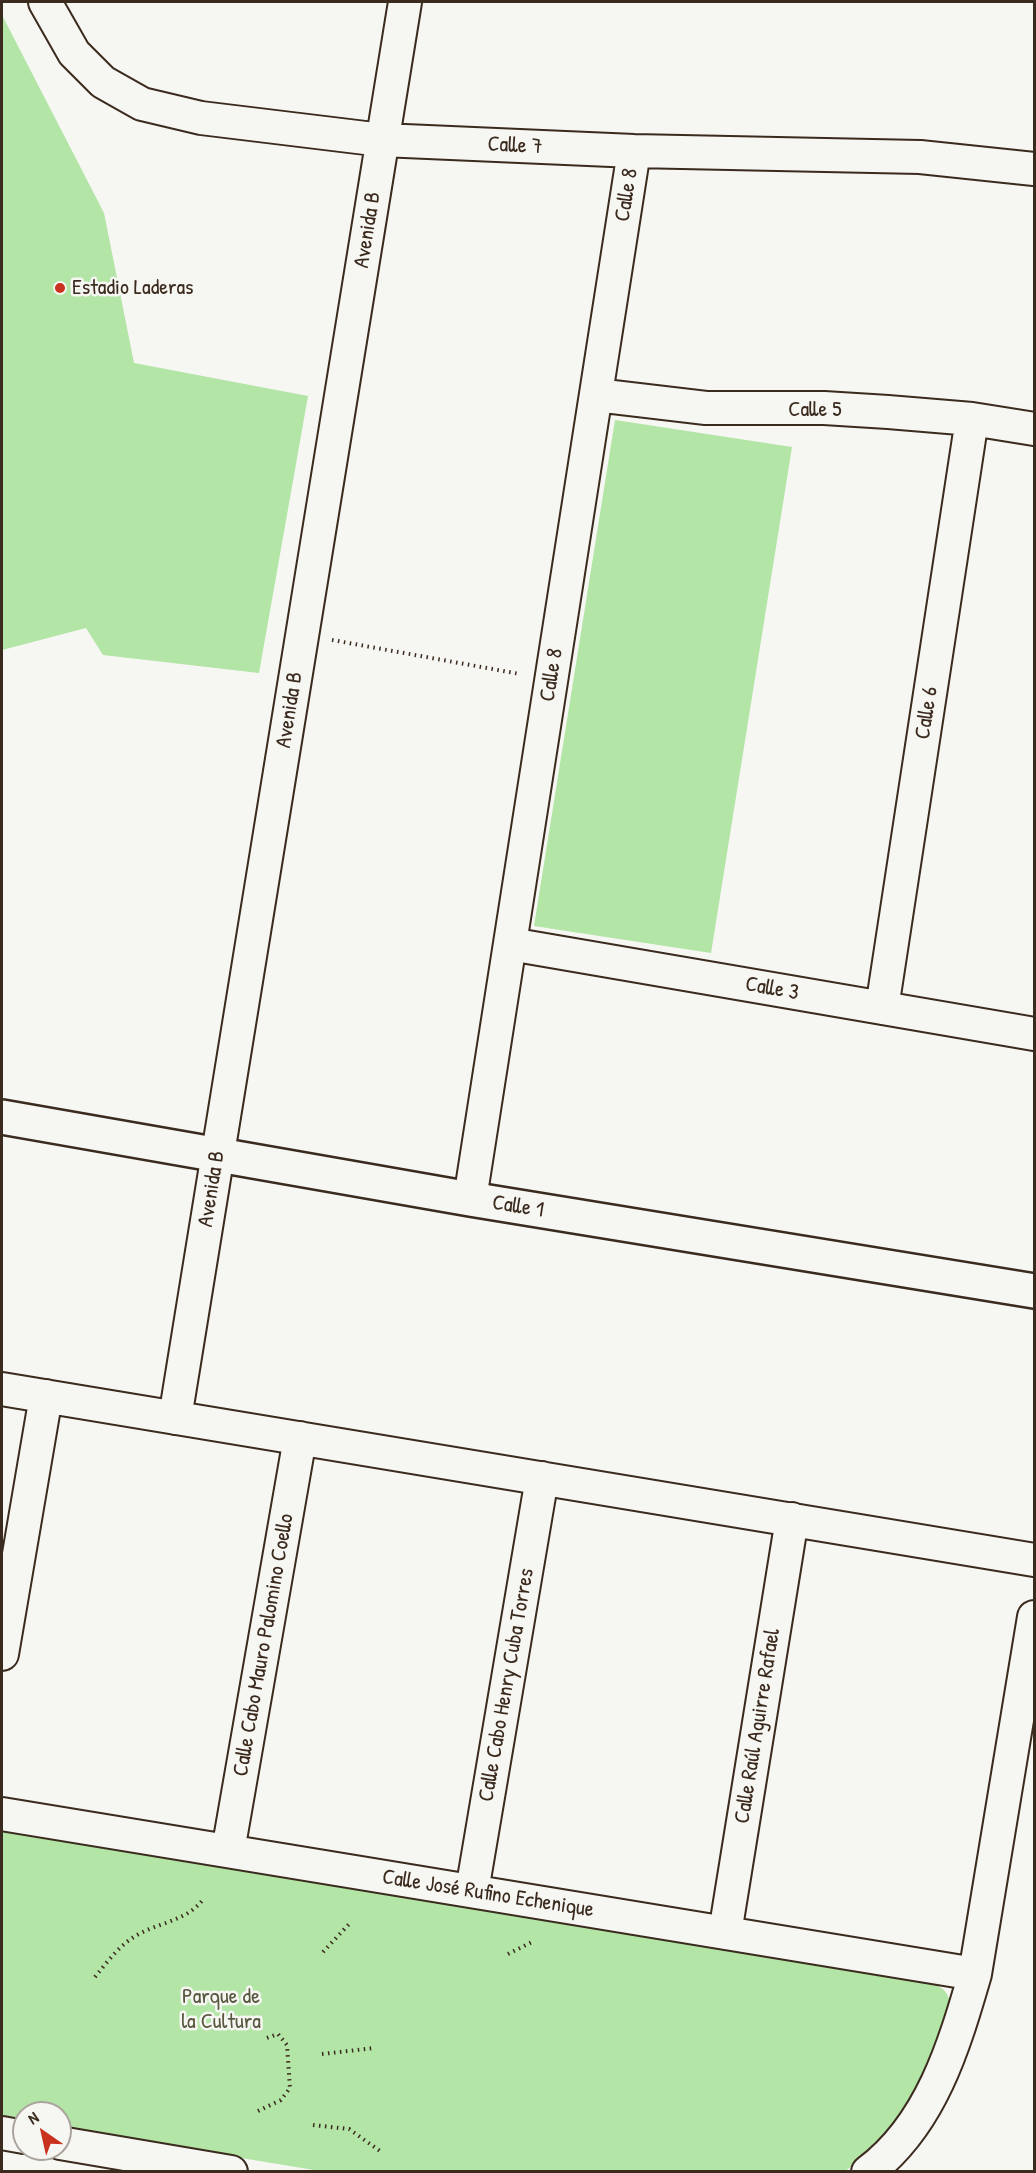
<!DOCTYPE html>
<html>
<head>
<meta charset="utf-8">
<style>
	body { margin:0 }
	#map { position:relative; width:1036px; height:2173px; overflow:hidden; background:#f6f6f2; font-family:"Patrick Hand",sans-serif }
	canvas { display:block }
	.frame { position:absolute; inset:0; border:3px solid #3b2a1e; pointer-events:none }
	.north { position:absolute; left:12px; top:2101px; width:60px; height:60px; box-sizing:border-box; background:#f6f6f2; border:2px solid #aba49d; border-radius:50%; rotate:326deg; font-size:16px; font-weight:700; line-height:24px; text-align:center; color:#3b2a1e }
	.north::after { content:''; display:block; margin:auto; width:21px; height:27px; background:#c8321e; clip-path:polygon(50% 0,100% 100%,50% 72%,0 100%) }
</style>
</head>
<body>
<div id="map">
<canvas width="1036" height="2173"></canvas>
<div class="frame"></div>
<div class="north">N</div>
</div>
<script>
const context = document.querySelector('canvas').getContext('2d');
context.lineJoin = 'round';
function paint(path, color) { context.fillStyle = color; context.fill(path, 'evenodd'); }
function strokePath(path, color, width, dash) { context.strokeStyle = color; context.lineWidth = width; context.lineCap = dash ? 'butt' : 'round'; context.setLineDash(dash || []); context.stroke(path); }
function drawText(font, color, halo, rows, align = 'center') {
  context.font = font + ' "Patrick Hand",sans-serif'; context.lineWidth = 5; context.setLineDash([]); context.textBaseline = 'middle'; context.strokeStyle = halo; context.fillStyle = color; for (const [text, x, y, turn = 0] of rows) {
    context.save(); context.translate(x, y); context.rotate((+turn || 0) * Math.PI / 180); context.textAlign = isNaN(turn) ? turn : align; if (halo) context.strokeText(text, 0, 0); context.fillText(text, 0, 0); context.restore();
  }
}
paint(new Path2D(`
	M2 15 104 213 134 363 308 396 259 673 103 655 86 628 2 650Z
	M615 420 792 447 711 953 534 926Z
	M2 1827 932 1984C946 1988 949 1994 951 2009 940 2040 915 2106 894 2130 880 2146 862 2159 845 2171H320L60 2128V2113H24V2122L2 2118Z`), '#b2e5a6');
const minor = new Path2D(`
	M45 2 74 53 103 82 142 104 201 118 382 140 634 151 920 157 1034 169
	M596 395 706 408H824L888 412 972 419 1034 429
	M510 944 1034 1034
	M882 1008 972 419
	M470 1199 634 151
	M2 1389 1034 1560
	M175 1418 405 2
	M2 1654 46 1396
	M2 1814 975 1974
	M228 1851 300 1438
	M472 1891 542 1478
	M725 1933 792 1519
	M2 2133 24 2137
	M60 2143 231 2172
	M868 2172C931 2125 954 2046 975 1974L1034 1617`);
const tertiary = new Path2D(`
	M2 1117 470 1199 1034 1291`);
strokePath(minor, '#3b2a1e', 36);
strokePath(tertiary, '#3b2a1e', 38);
strokePath(new Path2D(`
	M332 640 520 674
	M323 1952 351 1922
	M508 1954 534 1941
	M95 1977C108 1961 121 1943 139 1934 161 1922 189 1920 204 1898
	M322 2054 374 2048
	M258 2111 281 2100 290 2088 287 2045 278 2034 264 2039
	M313 2125 349 2129 380 2151`), '#3b2a1e', 4, [1.5, 4.5]);
strokePath(minor, '#f6f6f2', 32);
strokePath(tertiary, '#f6f6f2', 33);
for (const [x, y, r, color] of [
	[60,288,6,"#c8321e"]
]) { const dot = new Path2D(); dot.arc(x, y, r, 0, 2 * Math.PI); context.fillStyle = color; context.fill(dot); strokePath(dot, '#f6f6f2', 2); }
drawText('22px', '#3b2a1e', '#f6f6f2', [
	["Calle 7",515,146,3],
	["Calle 8",627,195,-81],
	["Avenida B",368,230,-81],
	["Calle 5",815,410],
	["Calle 8",552,675,-81],
	["Avenida B",290,710,-81],
	["Calle 6",927,713,-81],
	["Calle 3",772,989,10],
	["Avenida B",212,1189,-81],
	["Calle 1",518,1207,9],
	["Calle Cabo Mauro Palomino Coello",264,1645,-80],
	["Calle Cabo Henry Cuba Torres",507,1685,-80],
	["Calle Raúl Aguirre Rafael",758,1726,-81],
	["Calle José Rufino Echenique",488,1894,9]
]);
drawText('22px', '#3b2a1e', '#f6f6f2', [
	["Estadio Laderas",72,288]
], 'left');
drawText('22px', '#595940', '#f6f6f2', [
	["Parque de",221,1997],
	["la Cultura",221,2022]
]);
</script>
</body>
</html>
